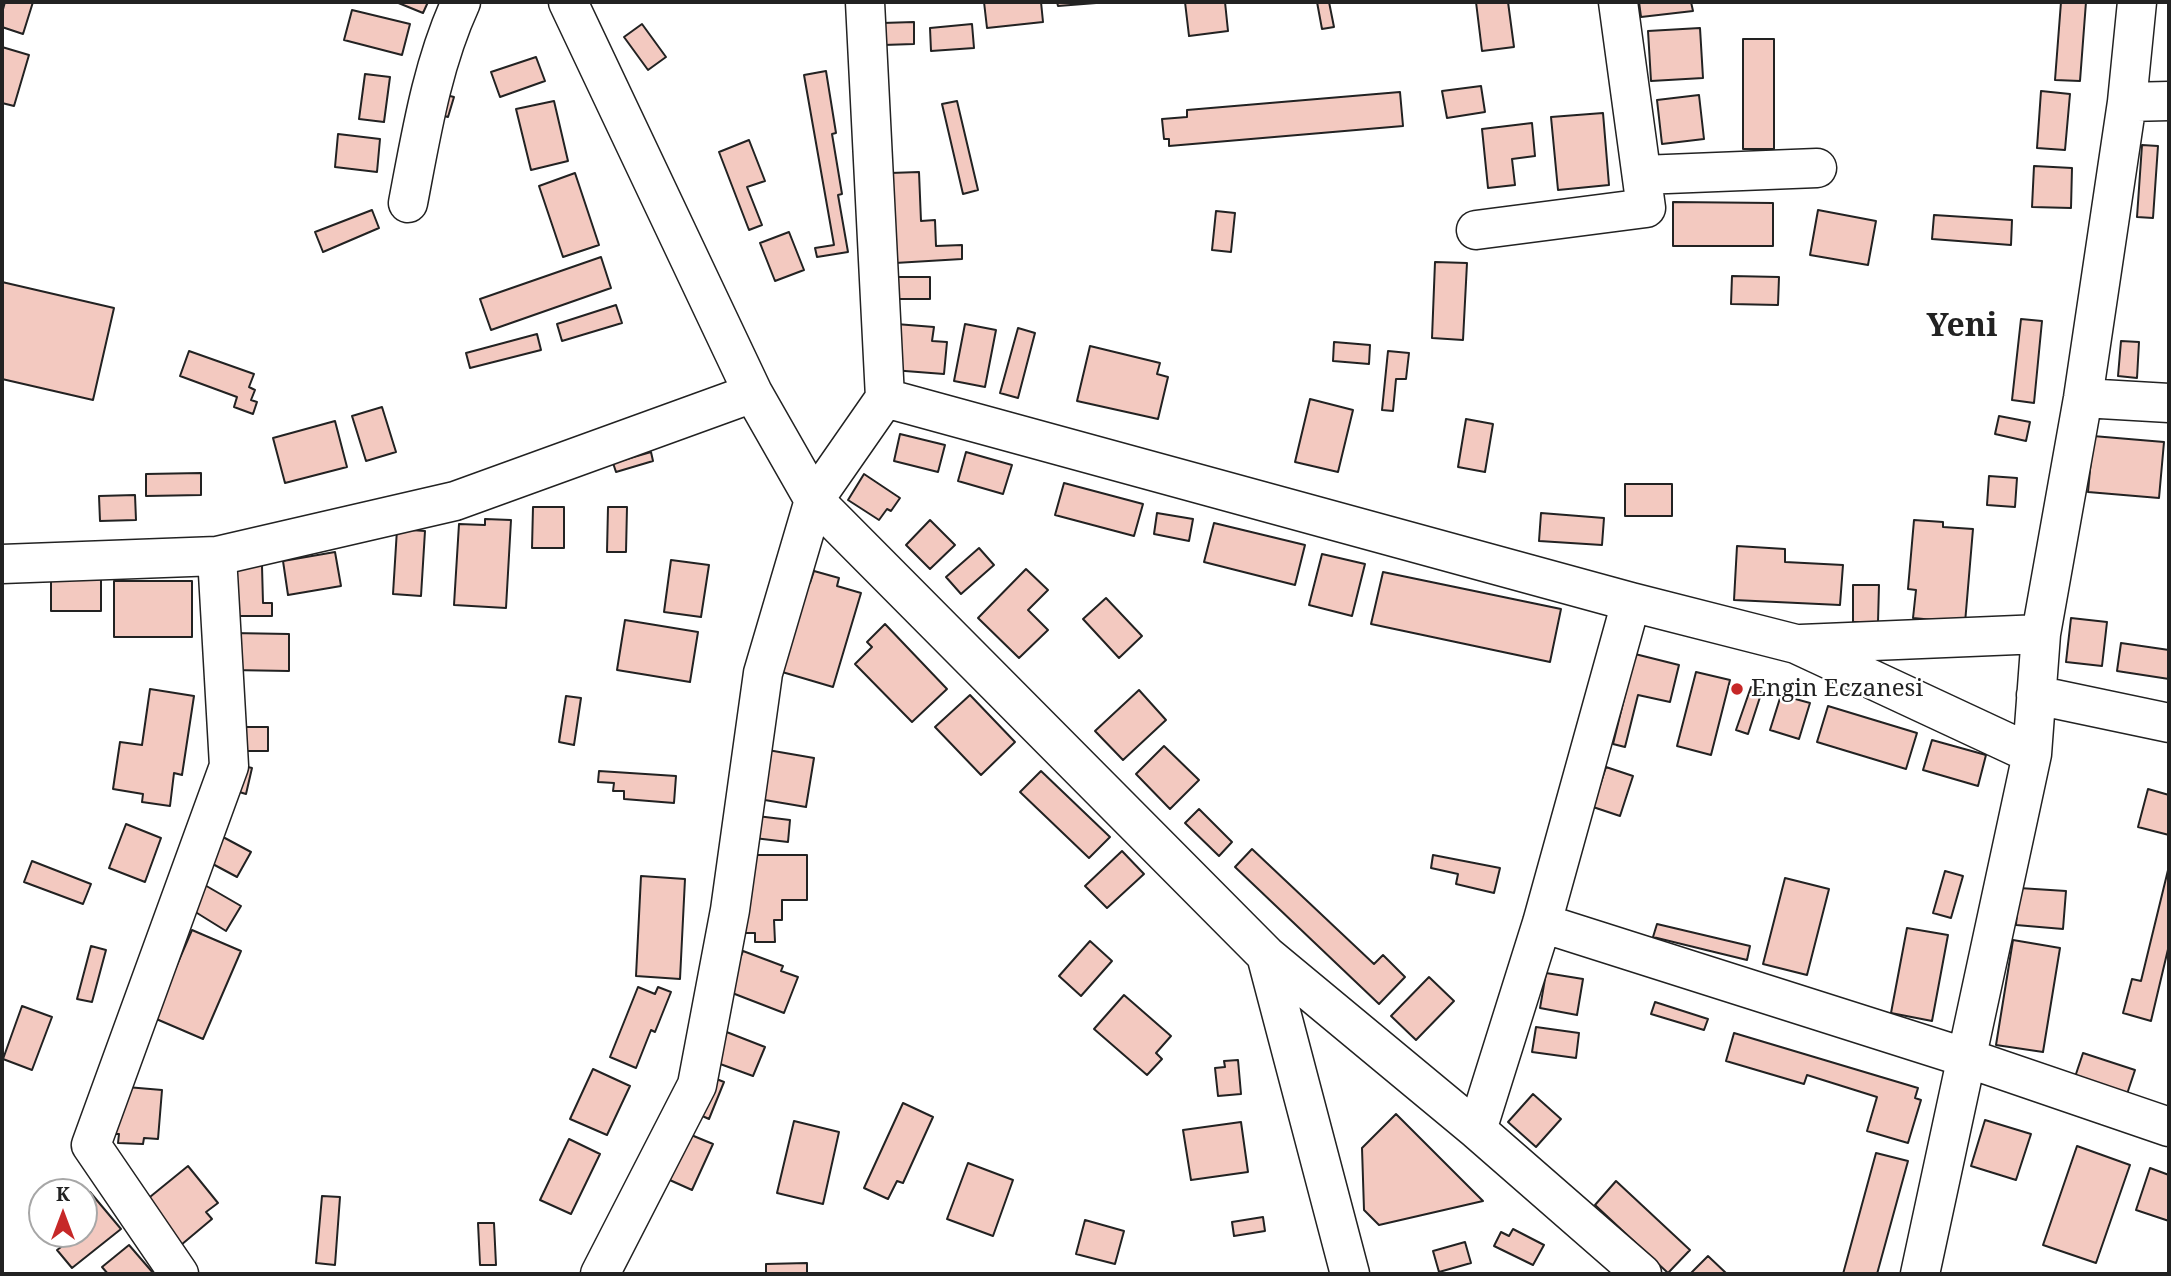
<!DOCTYPE html>
<html>
<head>
<meta charset="utf-8">
<style>
	body { margin:0 }
	#map { position:relative; width:2171px; height:1276px; overflow:hidden; background:#fff; font-family:"Noto Serif",serif }
	canvas { display:block }
	.frame { position:absolute; inset:0; border:4px solid #222; pointer-events:none }
	.north { position:absolute; left:28px; top:1178px; width:70px; height:70px; box-sizing:border-box; background:#fff; border:2px solid #a7a7a7; border-radius:50%; rotate:0deg; font-size:19px; font-weight:700; line-height:28px; text-align:center; color:#222 }
	.north::after { content:''; display:block; margin:auto; width:24px; height:32px; background:#c62828; clip-path:polygon(50% 0,100% 100%,50% 72%,0 100%) }
</style>
</head>
<body>
<div id="map">
<canvas width="2171" height="1276"></canvas>
<div class="frame"></div>
<div class="north">K</div>
</div>
<script>
const context = document.querySelector('canvas').getContext('2d');
context.lineJoin = 'round';
function paint(path, color) { context.fillStyle = color; context.fill(path, 'evenodd'); }
function strokePath(path, color, width, dash) { context.strokeStyle = color; context.lineWidth = width; context.lineCap = dash ? 'butt' : 'round'; context.setLineDash(dash || []); context.stroke(path); }
function drawText(font, color, halo, rows, align = 'center') {
  context.font = font + ' "Noto Serif",serif'; context.lineWidth = 5; context.setLineDash([]); context.textBaseline = 'middle'; context.strokeStyle = halo; context.fillStyle = color; for (const [text, x, y, turn = 0] of rows) {
    context.save(); context.translate(x, y); context.rotate((+turn || 0) * Math.PI / 180); context.textAlign = isNaN(turn) ? turn : align; if (halo) context.strokeText(text, 0, 0); context.fillText(text, 0, 0); context.restore();
  }
}
const building = new Path2D(`
	M5 2H33L23 34 2 27V13Z
	M396 2H428L423 13Z
	M984 2H1041L1043 22 987 28Z
	M1057 2H1109L1058 6Z
	M1185 2H1225L1228 31 1189 36Z
	M1317 2H1329L1334 27 1322 29Z
	M1476 2H1508L1514 47 1482 51Z
	M1639 2H1691L1693 11 1641 17Z
	M2061 2H2086L2080 81 2055 80Z
	M352 10 410 24 402 55 344 40Z
	M914 22V44L883 45 882 23Z
	M642 24 666 57 648 70 624 37Z
	M972 24 974 48 931 51 930 28Z
	M1700 28 1703 78 1651 81 1648 31Z
	M1743 39H1774V149H1743Z
	M2 47 29 55 14 106 2 103Z
	M536 57 545 81 500 97 491 72Z
	M826 71 836 133 832 134 842 194 838 195 848 252 817 257 815 248 834 245 804 75Z
	M365 74 390 77 384 122 359 119Z
	M1481 86 1485 112 1447 118 1442 91Z
	M2041 91 2070 94 2065 150 2037 148Z
	M1400 92 1403 126 1169 146V139H1164L1162 119 1187 117V110Z
	M438 93 454 97 448 117 433 113Z
	M1699 95 1704 139 1662 144 1657 100Z
	M554 101 568 161 531 170 516 109Z
	M957 101 978 190 963 194 942 104Z
	M1603 113 1609 185 1558 190 1551 117Z
	M1532 123 1535 156 1512 159 1515 185 1488 188 1482 129Z
	M338 134 380 139 377 172 335 167Z
	M749 140 765 181 747 187 762 225 749 230 719 152Z
	M2142 145 2158 146 2153 218 2137 217Z
	M2034 166 2072 168 2071 208 2032 207Z
	M919 172 921 221 935 220 936 246 962 245V259L895 263 890 173Z
	M575 173 599 245 563 257 539 186Z
	M1673 202 1773 203V246H1673Z
	M372 210 379 228 323 252 315 232Z
	M1818 210 1876 221 1868 265 1810 255Z
	M1216 211 1235 213 1231 252 1212 250Z
	M1934 215 2012 220 2011 245 1932 239Z
	M789 232 804 270 775 281 760 243Z
	M601 257 611 288 491 330 480 299Z
	M1435 262 1467 263 1463 340 1432 338Z
	M1732 276 1779 277 1778 305 1731 304Z
	M889 277H930V299H890Z
	M2 282 114 308 93 400 2 379Z
	M616 305 622 323 562 341 557 324Z
	M2021 319 2042 321 2034 403 2012 400Z
	M896 324 934 327 932 341 947 342 944 374 892 370Z
	M965 324 996 330 985 387 954 381Z
	M1018 328 1035 333 1018 398 1000 393Z
	M537 334 541 350 470 368 466 353Z
	M2121 341 2139 342 2137 378 2118 376Z
	M1334 342 1370 345 1369 364 1333 361Z
	M1090 346 1160 363 1157 374 1168 377 1158 419 1077 401Z
	M189 351 254 374 249 387 255 390 251 400 257 402 253 414 234 407 237 397 180 376Z
	M1388 351 1409 353 1406 379H1396L1393 411 1382 410Z
	M1310 399 1353 410 1338 472 1295 462Z
	M382 407 396 452 366 461 352 416Z
	M1999 416 2030 422 2026 441 1995 434Z
	M1466 419 1493 424 1485 472 1458 467Z
	M335 421 347 467 285 483 273 438Z
	M900 434 945 445 938 472 894 461Z
	M2093 436 2164 442 2159 498 2088 492Z
	M651 452 653 461 616 472 613 463Z
	M966 452 1012 465 1003 494 958 481Z
	M201 473V495L146 496V474Z
	M864 474 900 498 891 511 887 509 879 520 848 500Z
	M1989 476 2017 478 2015 507 1987 505Z
	M1064 483 1143 504 1134 536 1055 515Z
	M1625 484H1672V516H1625Z
	M135 495 136 520 100 521 99 496Z
	M533 507H564V548H532Z
	M608 507H627L626 552H607Z
	M1157 513 1193 519 1189 541 1154 534Z
	M1541 513 1604 518 1602 545 1539 541Z
	M485 519 511 520 506 608 454 605 459 524 485 525Z
	M930 520 955 545 930 569 906 545Z
	M1914 520 1943 522V527L1973 529 1965 623 1913 618 1916 590 1908 589Z
	M1214 523 1305 545 1295 585 1204 562Z
	M397 529 425 531 421 596 393 594Z
	M1737 546 1785 549V562L1843 565 1840 605 1734 600Z
	M979 548 994 565 961 594 946 577Z
	M335 552 341 586 288 595 283 561Z
	M1322 554 1365 564 1352 616 1309 605Z
	M671 560 709 565 701 617 664 612Z
	M231 566H262L263 603H272V616H232Z
	M1026 569 1048 590 1028 610 1048 630 1019 658 978 618Z
	M101 570V611H51V571Z
	M814 571 839 578 837 586 861 593 833 687 772 669 800 580 810 583Z
	M1383 572 1561 609 1550 662 1371 624Z
	M114 581H192V637H114Z
	M1853 585H1879L1878 622H1853Z
	M1106 598 1142 636 1119 658 1083 619Z
	M2071 618 2107 622 2102 666 2066 662Z
	M625 620 698 632 690 682 617 670Z
	M885 624 947 689 912 722 855 664 872 647 867 642Z
	M232 633 289 634V671L231 670Z
	M2121 643 2169 650V679L2117 671Z
	M1635 654 1679 665 1670 702 1638 695 1625 747 1613 744Z
	M1696 672 1730 680 1711 755 1677 746Z
	M1751 687 1762 691 1748 734 1736 730Z
	M150 689 194 696 182 775 174 773 170 806 142 802 143 794 113 789 120 742 142 745Z
	M1139 690 1166 720 1123 760 1095 731Z
	M970 695 1015 742 981 775 935 727Z
	M1781 695 1810 703 1799 739 1770 730Z
	M566 696 581 698 574 745 559 742Z
	M1828 706 1917 733 1906 769 1817 742Z
	M243 727H268V751H243Z
	M1932 740 1986 755 1978 786 1923 770Z
	M1164 746 1199 780 1170 809 1136 774Z
	M762 749 814 758 806 807 753 798Z
	M235 764 252 768 246 794 229 789Z
	M1606 767 1633 776 1620 816 1593 807Z
	M599 771 676 776 674 803 624 799V791H613L614 783 598 782Z
	M1041 771 1110 837 1089 858 1020 792Z
	M2148 789 2169 795V835L2138 827Z
	M1199 809 1232 842 1219 856 1185 823Z
	M757 816 790 820 788 842 754 838Z
	M126 824 161 838 145 882 109 868Z
	M223 837 251 852 237 877 209 862Z
	M1252 849 1374 964 1383 955 1405 977 1379 1004 1235 867Z
	M1122 851 1144 874 1107 908 1085 886Z
	M743 855H807V900H782V920H774L775 942H755V933H743Z
	M1433 855 1500 868 1494 893 1456 884 1458 874 1431 868Z
	M32 861 91 884 83 904 24 882Z
	M2169 866V945L2151 1021 2123 1013 2132 979 2141 981Z
	M1945 871 1963 876 1951 918 1933 913Z
	M641 876 685 879 680 979 636 976Z
	M1785 878 1829 889 1807 975 1763 964Z
	M203 884 241 906 226 931 189 908Z
	M2019 888 2066 891 2063 929 2016 925Z
	M1657 924 1750 946 1747 960 1653 937Z
	M1907 928 1948 935 1932 1021 1891 1013Z
	M192 930 241 951 203 1039 154 1018Z
	M2013 940 2060 948 2043 1052 1996 1045Z
	M1090 941 1112 961 1081 996 1059 976Z
	M91 946 106 950 92 1002 77 999Z
	M743 951 783 966 781 971 798 977 784 1013 727 991Z
	M1546 973 1583 979 1577 1015 1540 1008Z
	M1429 977 1454 1001 1416 1040 1391 1016Z
	M638 987 655 994 658 987 671 992 655 1032 651 1030 636 1068 610 1057Z
	M1124 995 1171 1036 1156 1053 1162 1059 1147 1075 1094 1029Z
	M1655 1002 1708 1019 1704 1030 1651 1014Z
	M22 1006 52 1017 32 1070 3 1059Z
	M1536 1027 1579 1033 1576 1058 1532 1052Z
	M724 1031 765 1047 753 1076 712 1061Z
	M1734 1033 1918 1088 1915 1098 1921 1100 1908 1143 1867 1131 1877 1097 1807 1075 1804 1084 1726 1061Z
	M2083 1053 2135 1070 2127 1094 2075 1077Z
	M1238 1060 1241 1094 1218 1096 1215 1068 1225 1067 1224 1061Z
	M593 1069 630 1086 607 1135 570 1119Z
	M704 1074 724 1082 709 1119 689 1110Z
	M115 1086 162 1090 158 1139 144 1138 143 1144 118 1143 119 1134H111Z
	M1533 1094 1561 1119 1536 1147 1508 1122Z
	M903 1103 933 1117 903 1183 897 1181 888 1199 864 1188Z
	M1396 1114 1483 1201 1379 1225 1364 1210 1362 1148Z
	M1985 1120 2031 1134 2016 1180 1971 1166Z
	M794 1121 839 1132 823 1204 777 1193Z
	M1241 1122 1248 1172 1191 1180 1183 1130Z
	M684 1132 713 1144 692 1190 663 1177Z
	M569 1139 600 1154 571 1214 540 1200Z
	M2077 1146 2130 1165 2096 1263 2043 1245Z
	M1876 1153 1908 1161 1877 1274H1843Z
	M968 1163 1013 1180 993 1236 947 1219Z
	M188 1166 218 1203 206 1212 212 1219 181 1245 145 1201Z
	M2150 1168 2169 1175V1221L2136 1210Z
	M1616 1181 1690 1250 1668 1273 1595 1205Z
	M90 1192 121 1229 72 1268 57 1250 72 1239 68 1234H84V1196Z
	M322 1196 340 1197 335 1265 316 1263Z
	M1263 1217 1265 1231 1234 1236 1232 1222Z
	M1085 1220 1124 1231 1115 1264 1076 1254Z
	M478 1223H494L496 1265H480Z
	M1513 1229 1544 1245 1533 1265 1494 1246 1501 1232 1509 1236Z
	M1465 1242 1471 1263 1439 1272 1433 1251Z
	M129 1245 154 1274H108L102 1267Z
	M1708 1256 1727 1274H1690Z
	M807 1263V1274H766V1264Z`);
paint(building, '#f3c9c0');
strokePath(building, '#222', 2);
const minor = new Path2D(`
	M568 2 753 393 814 500 1266 955 1477 1130 1642 1274
	M2127 102 2169 101
	M1642 175 1817 168
	M408 203C421 135 432 65 461 2
	M1476 230 1646 208 1618 2
	M885 398 1631 602 1796 644 2032 754
	M2083 398 2169 403
	M2 564 217 556 455 501 753 393
	M1801 644 2041 634
	M2036 695 2169 723
	M1542 923 1967 1058 2169 1127
	M1266 955 1350 1274
	M1477 1130 1542 923 1631 602
	M179 1274 91 1145 229 766 217 556
	M600 1274 697 1085 730 910 763 673 814 500 885 398 865 2
	M1920 1274 2032 754 2041 634 2083 398 2127 102 2137 2`);
strokePath(minor, '#222', 41);
strokePath(minor, '#fff', 38);
for (const [x, y, r, color] of [
	[1737,689,7,"#c62828"]
]) { const dot = new Path2D(); dot.arc(x, y, r, 0, 2 * Math.PI); context.fillStyle = color; context.fill(dot); strokePath(dot, '#fff', 2.5); }
drawText('24px', '#222', '#fff', [
	["Engin Eczanesi",1751,689]
], 'left');
drawText('bold 32px', '#222', '#fff', [
	["Yeni",1962,327]
]);
</script>
</body>
</html>
